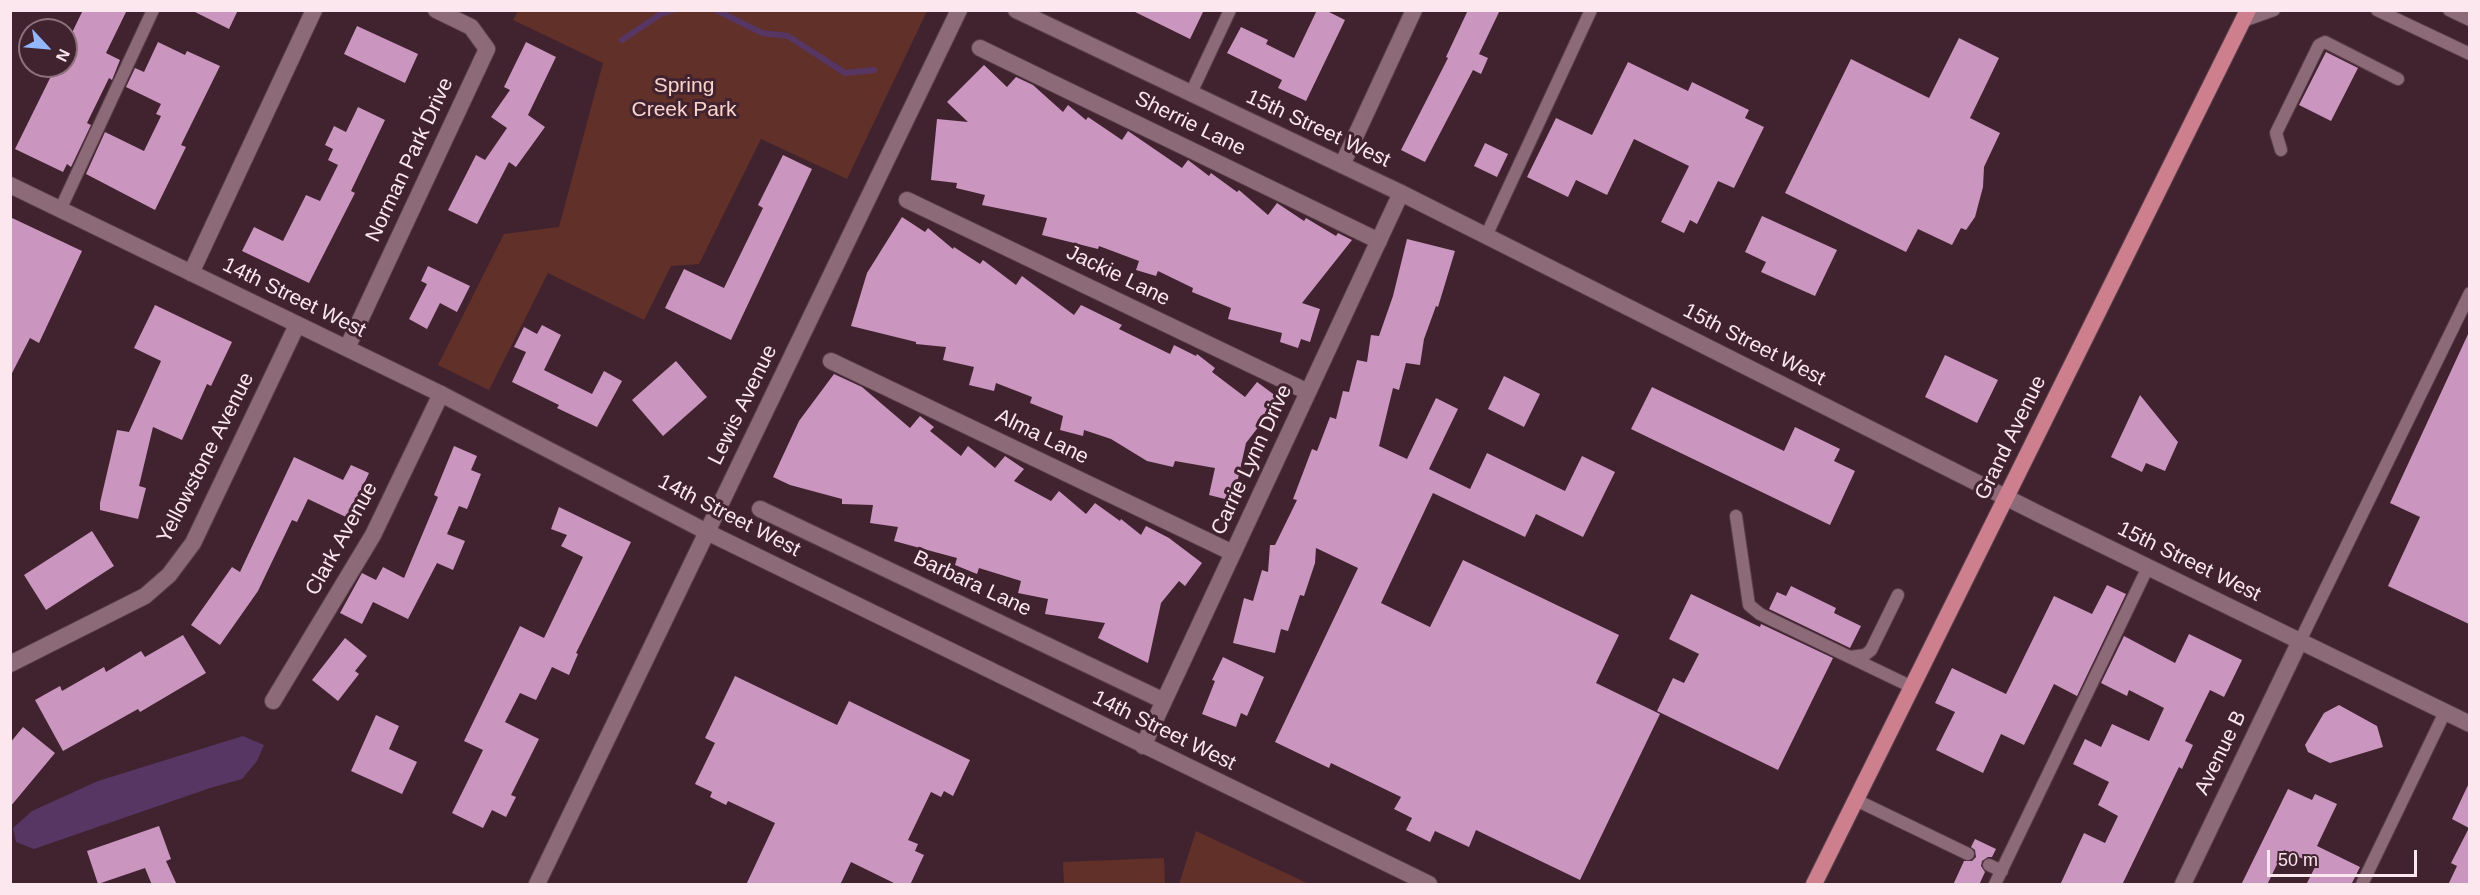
<!DOCTYPE html>
<html>
<head>
<meta charset="utf-8">
<style>
	body { margin:0 }
	#map { position:relative; width:2480px; height:895px; overflow:hidden; background:#412330; font-family:Arial,sans-serif }
	canvas { display:block }
	.frame { position:absolute; inset:0; border:12px solid #fce7ee; pointer-events:none }
	.north { position:absolute; left:18px; top:18px; width:60px; height:60px; box-sizing:border-box; background:#412330; border:2px solid #8c717c; border-radius:50%; rotate:116deg; font-size:16px; font-weight:700; line-height:24px; text-align:center; color:#fce7ee }
	.north::after { content:''; display:block; margin:auto; width:21px; height:27px; background:#92b7fd; clip-path:polygon(50% 0,100% 100%,50% 72%,0 100%) }
	.scale { position:absolute; left:2267px; top:850px; width:150px; height:27px; box-sizing:border-box; border:3px solid #fce7ee; border-top:0; padding-left:8px; font-size:18px; line-height:21px; white-space:nowrap; color:#fce7ee; -webkit-text-stroke:4px #412330; paint-order:stroke }
</style>
</head>
<body>
<div id="map">
<canvas width="2480" height="895"></canvas>
<div class="frame"></div>
<div class="north">N</div>
<div class="scale">50 m</div>
</div>
<script>
const context = document.querySelector('canvas').getContext('2d');
context.lineJoin = 'round';
function paint(path, color) { context.fillStyle = color; context.fill(path, 'evenodd'); }
function strokePath(path, color, width, dash) { context.strokeStyle = color; context.lineWidth = width; context.lineCap = dash ? 'butt' : 'round'; context.setLineDash(dash || []); context.stroke(path); }
function drawText(font, color, halo, rows, align = 'center') {
  context.font = font + ' Arial,sans-serif'; context.lineWidth = 6; context.setLineDash([]); context.textBaseline = 'middle'; context.strokeStyle = halo; context.fillStyle = color; for (const [text, x, y, turn = 0] of rows) {
    context.save(); context.translate(x, y); context.rotate((+turn || 0) * Math.PI / 180); context.textAlign = isNaN(turn) ? turn : align; if (halo) context.strokeText(text, 0, 0); context.fillText(text, 0, 0); context.restore();
  }
}
paint(new Path2D(`
	M518 11V10L927 11 847 179 761 139 699 264 671 266 644 320 548 273 489 390 438 365 504 234 559 227 603 63 513 20Z
	M1196 831 1309 884H1179Z
	M1164 858 1165 884H1064L1063 862Z`), '#603029');
paint(new Path2D(`
	M243 736 264 745 257 761 242 779 210 788 34 849 16 842 13 828 32 811 98 781Z`), '#573663');
strokePath(new Path2D(`
	M716 10 762 33 788 36 845 73 874 70
	M622 40 661 14 674 10`), '#573663', 6);
paint(new Path2D(`
	M83 10H127L106 53 120 60 112 80 109 78 87 123 91 125 71 167 67 164 63 172 15 149 56 66H66V45Z
	M191 10H238L229 29Z
	M1131 10H1204L1190 39Z
	M1317 10H1325L1345 20 1306 101 1278 88 1282 80 1227 53 1241 27 1268 40 1266 44 1294 58Z
	M1468 10H1500L1479 54 1488 58 1481 74 1473 70 1425 162 1401 150 1448 58 1446 57Z
	M357 26 418 54 405 83 344 54Z
	M1959 38 1999 58 1970 118 2000 133 1984 167 1983 187 1975 217 1966 230 1961 228 1952 245 1918 229 1906 252 1785 193 1851 59 1929 98Z
	M158 42 185 55 187 51 220 66 181 145 186 147 155 210 86 174 105 132 144 151 161 116 156 114 161 104 126 87 135 68 144 72Z
	M526 42 556 57 528 115 545 127 516 167 509 162 477 224 448 210 476 155 485 160 507 128 491 117 510 90 504 87Z
	M2326 52 2358 68 2331 121 2299 105Z
	M1628 62 1688 91 1692 82 1749 110 1745 118 1764 127 1734 188 1718 181 1697 224 1690 220 1684 233 1661 222 1689 166 1634 139 1607 195 1576 180 1568 197 1527 177 1556 118 1592 135Z
	M984 65 1007 87 1016 77 1033 85 1063 112 1068 105 1086 120 1088 117 1122 140 1128 131 1182 168 1188 160 1209 176 1211 173 1237 192 1239 190 1268 215 1277 203 1304 221 1306 218 1336 236 1338 233 1352 240 1302 303 1320 309 1310 342 1301 339 1298 348 1280 342 1282 333 1228 319 1231 308 1192 292 1193 288 1158 271 1156 276 1136 270 1139 261 1099 246 1098 249 1042 235 1047 218 982 205 985 195 956 188 957 183 931 180 937 119 968 122 947 102Z
	M358 107 385 120 351 191 355 193 309 283 242 251 254 227 283 241 306 195 320 201 338 165 328 160 333 149 325 145 334 126 346 132Z
	M1485 143 1508 154 1497 177 1474 166Z
	M783 155 812 169 731 340 665 308 684 269 724 288 763 208 758 205Z
	M1762 216 1837 250 1815 296 1761 272 1766 262 1745 252Z
	M10 217 82 251 39 343 30 338 10 377Z
	M902 217 925 232 928 228 953 249 954 247 980 264 983 260 1016 285 1022 276 1074 315 1081 305 1122 325 1119 329 1170 354 1174 345 1196 356 1197 354 1215 368 1212 372 1245 397 1257 382 1280 399 1246 443 1233 501 1209 495 1215 468 1175 461 1173 467 1147 461 1111 439 1084 430 1083 436 1060 430 1063 416 1030 403 1032 397 996 383 994 391 969 385 974 367 943 360 946 347 916 344V342L851 326 867 273Z
	M1407 239 1455 251 1438 307 1436 306 1424 339 1420 365 1406 363 1399 390 1393 388 1379 446 1407 459 1436 398 1458 409 1429 469 1470 489 1487 453 1565 491 1582 456 1615 472 1583 537 1536 514 1525 537 1433 493 1381 603 1430 627 1463 560 1619 635 1596 683 1660 714 1580 880 1476 830 1469 847 1435 831 1430 842 1406 830 1412 818 1394 809 1401 797 1331 763 1329 768 1275 742 1358 568 1316 548 1315 563 1304 596 1300 595 1288 631 1281 629 1275 653 1233 643 1244 598 1253 601 1262 570 1268 572 1270 545H1275L1297 500 1293 499 1312 449 1317 451 1330 417 1336 419 1343 391 1349 392 1357 360 1367 362 1371 335 1379 336 1393 296Z
	M428 266 470 286 457 312 440 303 427 329 409 319 427 284 421 281Z
	M155 305 232 342 211 386 207 384 182 440 153 427 139 486 146 488 138 519 100 510V503L117 430 129 432 161 361 134 348Z
	M542 325 561 335 544 370 592 394 604 371 622 381 597 427 557 408 559 405 512 382 526 352 514 347 524 327 537 334Z
	M2469 332V624L2388 586 2420 517 2390 503Z
	M1945 355 1998 380 1977 423 1925 397Z
	M676 361 707 397 663 436 632 400Z
	M834 374 862 387 910 428 920 416 934 427 930 431 961 456 968 446 995 468 1005 456 1024 469 1014 481 1051 501 1059 491 1086 514 1095 503 1120 521 1121 519 1141 535 1146 526 1169 538 1202 563 1185 586 1179 581 1161 603 1148 663 1098 638 1105 623 1045 614 1048 599 1018 593 1021 581 979 568 977 574 955 565 957 558 894 541 898 527 870 523 873 505 842 504V499L790 485 773 477 799 421Z
	M1504 376 1540 394 1524 427 1488 409Z
	M1652 387 1784 451 1795 427 1840 449 1834 461 1855 471 1830 525 1631 429Z
	M2140 395 2178 442 2165 471 2146 463 2142 472 2111 457Z
	M454 446 477 456 471 470 481 474 467 509 459 506 447 534 465 541 453 570 437 563 408 619 373 602 362 624 340 613 362 573 376 580 383 567 404 578 438 497 434 495Z
	M294 457 343 480 351 465 369 473 348 518 308 499 297 522 292 520 258 591 220 645 191 625 232 567 240 572Z
	M559 507 631 542 576 653 578 654 569 675 552 667 536 700 520 693 505 722 539 739 511 795 516 797 506 817 492 810 483 828 452 813 483 750 464 741 520 626 544 638 583 557 561 546 567 535 551 529Z
	M92 531 114 566 46 610 24 575Z
	M2107 585 2126 594 2077 696 2054 684 2024 745 2001 734 1983 773 1936 750 1955 712 1935 703 1952 668 2006 694 2054 596 2092 614Z
	M1791 586 1836 608 1834 613 1861 626 1850 648 1769 609 1777 592 1786 596Z
	M1691 594 1760 627 1761 624 1833 658 1778 770 1657 711 1673 678 1684 683 1699 654 1669 639Z
	M2189 634 2242 660 2224 697 2210 690 2185 741 2193 745 2182 769 2179 767 2122 885H2060L2084 833 2105 843 2118 816 2098 805 2109 782 2073 764 2085 739 2101 747 2112 724 2149 741 2164 708 2129 690 2127 696 2101 683 2124 636 2175 663Z
	M183 635 206 673 140 712 138 709 63 751 35 700 60 686 62 691 104 667 106 672 141 651 145 657Z
	M345 638 367 656 355 671 359 674 338 701 312 680Z
	M1223 657 1264 677 1247 716 1241 713 1236 727 1202 714 1215 681 1212 680Z
	M735 676 837 725 849 701 970 760 953 796 944 791 941 797 931 792 908 840 918 844 915 851 924 855 910 885H898L851 862 840 885H746L775 823 728 801 726 805 710 797 712 792 695 784 715 743 705 738Z
	M2339 705 2377 726 2383 747 2330 763 2308 752 2305 745 2324 713Z
	M376 715 399 726 389 749 417 762 402 794 351 771Z
	M23 727 55 753 10 807V743Z
	M2469 783V885H2448L2457 866 2451 863 2469 828 2452 819Z
	M2288 789 2312 800 2315 794 2337 804 2317 846 2360 867 2351 885H2306L2316 865 2284 850 2267 885H2241Z
	M159 826 171 859 166 861 177 885H152L145 868 98 884 87 851Z
	M1975 839 1996 849 1992 857H1988L1982 861 1981 866 1985 872 1979 885H1953L1964 861H1972L1976 857 1975 850 1971 847Z`), '#ca95be');
const service = new Path2D(`
	M2377 10 2470 54
	M2449 10 2470 20
	M2243 21 2274 10
	M1191 93 1230 10
	M2281 150 2276 133 2319 45 2325 42 2398 79
	M60 210 153 10
	M1486 236 1591 10
	M1736 516 1749 605 1760 614 1912 687
	M2300 641 2470 293
	M1850 657 1865 655 1871 650 1898 595
	M1856 800 1968 854
	M1989 865 2002 871
	M1995 884 2148 567
	M2362 884 2445 712`);
const minor = new Path2D(`
	M980 48 1379 241
	M1342 165 1414 10
	M907 200 1308 392
	M191 273 314 10
	M347 348 487 49 471 27 436 10
	M831 361 1233 553
	M760 509 1164 701
	M10 664 145 596 169 575 193 543 297 325
	M273 701 373 535 441 394
	M1143 746 1401 193
	M2183 884 2300 641`);
const tertiary = new Path2D(`
	M1016 10 1401 193 2043 516 2470 724
	M10 185 441 394 707 532 1429 884
	M537 884 959 10`);
const primary = new Path2D(`
	M1814 884 2248 10`);
strokePath(service, '#59404b', 14);
strokePath(minor, '#59404b', 18);
strokePath(tertiary, '#59404b', 18);
strokePath(primary, '#59404b', 18);
strokePath(service, '#8d6a78', 12);
strokePath(minor, '#8d6a78', 16);
strokePath(tertiary, '#8d6a78', 16);
strokePath(primary, '#cd7f8e', 16);
drawText('21px', '#fad3cc', '#412330', [
	["Spring",684,86],
	["Creek Park",684,110]
]);
drawText('21px', '#fce7ee', '#412330', [
	["Sherrie Lane",1190,124,26],
	["15th Street West",1318,129,25],
	["Norman Park Drive",410,160,-65],
	["Jackie Lane",1118,276,26],
	["14th Street West",294,298,26],
	["15th Street West",1754,345,27],
	["Lewis Avenue",743,405,-64],
	["Alma Lane",1042,437,26],
	["Grand Avenue",2011,438,-64],
	["Yellowstone Avenue",206,458,-63],
	["Carrie Lynn Drive",1252,460,-65],
	["14th Street West",729,516,27],
	["Clark Avenue",342,539,-61],
	["15th Street West",2189,562,26],
	["Barbara Lane",972,584,25],
	["14th Street West",1164,731,26],
	["Avenue B",2221,753,-64]
]);
</script>
</body>
</html>
